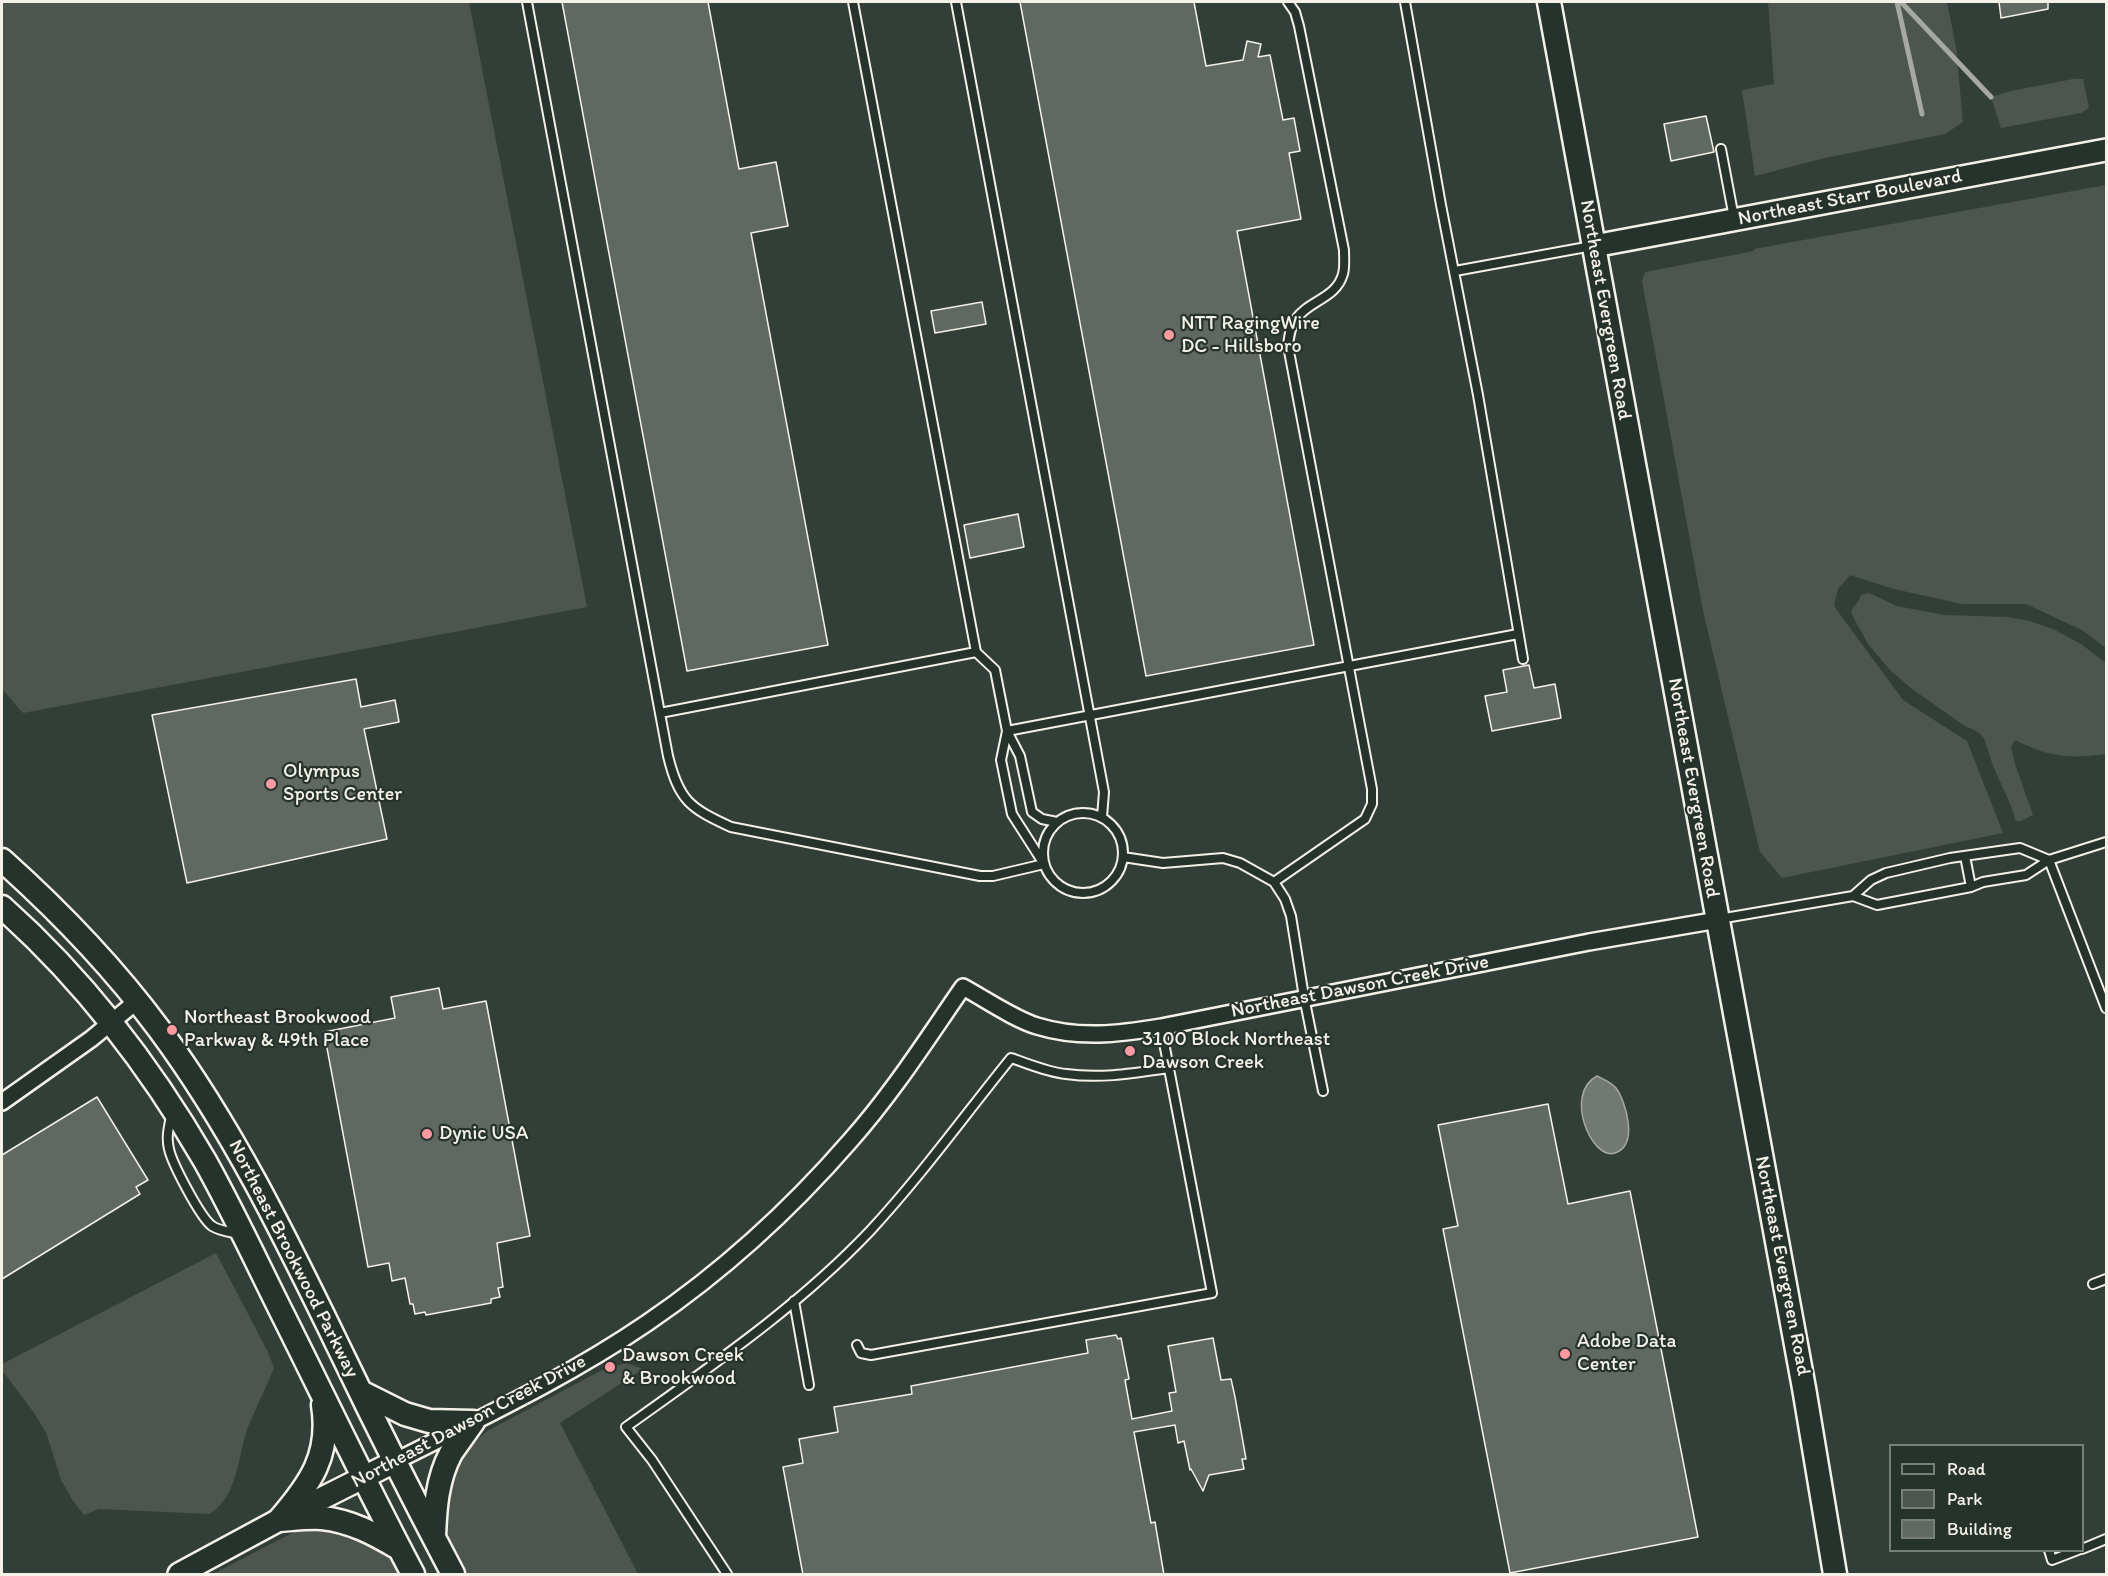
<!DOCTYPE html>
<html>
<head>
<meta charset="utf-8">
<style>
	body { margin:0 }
	#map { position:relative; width:2108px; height:1576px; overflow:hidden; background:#323e38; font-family:Itim,sans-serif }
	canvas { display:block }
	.frame { position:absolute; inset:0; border:3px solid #f4f1e8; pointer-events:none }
	.legend { position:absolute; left:1889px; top:1444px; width:195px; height:108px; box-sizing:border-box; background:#26332d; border:2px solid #787f78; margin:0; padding:8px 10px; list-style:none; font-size:18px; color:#f4f1e8 }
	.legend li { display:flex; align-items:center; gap:12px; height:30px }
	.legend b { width:30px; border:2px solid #787f78 }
</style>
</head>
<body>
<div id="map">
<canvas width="2108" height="1576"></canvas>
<div class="frame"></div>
<ul class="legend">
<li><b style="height:8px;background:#26332d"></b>Road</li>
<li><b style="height:16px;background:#4c564f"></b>Park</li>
<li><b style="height:16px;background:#5f6861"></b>Building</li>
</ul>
</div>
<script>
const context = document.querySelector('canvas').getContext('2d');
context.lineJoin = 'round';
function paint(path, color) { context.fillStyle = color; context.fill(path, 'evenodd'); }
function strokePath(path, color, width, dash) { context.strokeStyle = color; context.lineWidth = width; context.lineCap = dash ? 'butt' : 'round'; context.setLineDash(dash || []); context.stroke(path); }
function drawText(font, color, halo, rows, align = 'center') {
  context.font = font + ' Itim,sans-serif'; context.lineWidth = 4.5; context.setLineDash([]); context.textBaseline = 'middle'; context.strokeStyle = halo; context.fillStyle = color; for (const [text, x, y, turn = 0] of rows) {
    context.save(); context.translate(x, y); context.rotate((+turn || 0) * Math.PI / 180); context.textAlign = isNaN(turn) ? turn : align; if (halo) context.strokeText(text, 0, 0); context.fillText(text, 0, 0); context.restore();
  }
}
paint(new Path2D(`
	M2 2H469L587 607 23 713 2 689Z
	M1768 2H1947L1956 47 1963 122 1945 134 1825 158 1755 176 1742 90 1774 84Z
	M2073 79H2083L2089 108 2081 113 2001 128 1991 97 2011 91Z
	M2106 185V648L2082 630 2026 604H1962L1894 589 1850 575 1838 589 1834 606 1903 700 1967 741 2003 833 1782 878 1760 852 1703 611 1642 281 1645 272 1754 251V249Z
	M1869 593 1897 606 1945 615 2007 617 2030 621 2055 630 2081 644 2106 663V754C2069 759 2049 757 2015 740L2011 747 2015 764 2033 815 2021 821H2016L2011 806 1993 766 1984 738 1978 732 1965 726 1912 689 1890 670 1868 644 1851 613C1853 605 1858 604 1861 595Z
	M216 1253 268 1352 274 1368C266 1388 256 1407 248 1427 237 1457 239 1494 210 1514L99 1509 84 1515 73 1501 61 1480 46 1432 32 1410 2 1370V1364Z
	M627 1363 643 1369 560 1423 638 1574H463L454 1557 442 1525 446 1485 463 1451 489 1430 606 1368Z
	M337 1526 389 1555 402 1574H213L292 1533 304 1529Z`), '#4c564f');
const water = new Path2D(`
	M1597 1076C1603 1079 1611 1082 1616 1088 1626 1102 1639 1145 1615 1153 1592 1161 1563 1094 1597 1076Z`);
paint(water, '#727972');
strokePath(water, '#a6a9a1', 1.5);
strokePath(new Path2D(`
	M1897 2 1922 114
	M1901 2 1991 97`), '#a6a9a1', 5);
const building = new Path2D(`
	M562 2H708L739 169 776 162 788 226 751 233 828 645 687 671Z
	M1020 2H1194L1206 66 1243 60 1247 41 1261 44 1258 57 1270 55 1283 120 1294 118 1300 151 1289 153 1301 219 1237 231 1314 645 1146 676Z
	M1999 2H2048V9L2001 18Z
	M1706 116 1714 152 1671 161 1664 124Z
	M982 302 986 324 935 333 931 311Z
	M1018 514 1024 547 970 558 964 525Z
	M1529 665 1534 688 1555 684 1561 718 1492 731 1485 696 1507 692 1503 670Z
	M356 679 361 707 395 700 399 722 364 729 387 839 187 883 152 715Z
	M439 988 443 1009 486 1001 530 1236 497 1243 503 1287 498 1288 500 1297 491 1299V1303L426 1315 425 1312 415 1314 413 1304H410L405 1278 392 1281 389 1263 368 1267 324 1032 395 1018 391 997Z
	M97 1097 148 1180 136 1187 140 1194 2 1279V1155Z
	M1548 1104 1568 1204 1630 1191 1698 1537 1510 1573 1443 1229 1458 1226 1438 1125Z
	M1116 1335 1118 1339 1121 1338 1129 1379 1125 1380 1132 1419 1172 1411 1169 1393 1176 1392 1168 1346 1213 1338 1221 1380 1231 1379 1235 1397 1246 1459H1242L1244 1469 1209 1475 1203 1491 1191 1469 1190 1470 1184 1441 1178 1443 1175 1425 1134 1432 1151 1523 1155 1522 1164 1575H803L783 1467 803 1463 799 1439 838 1432 834 1407 912 1394 911 1386 1088 1353 1086 1340Z`);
paint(building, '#5f6861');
strokePath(building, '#f4f1e8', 1.5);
const lane = new Path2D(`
	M527 2 668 756C679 801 690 808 731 827L980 876H993L1044 864 1012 814 1001 760 1007 731
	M853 2 976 652 995 670 1007 731 1020 756 1032 812 1042 819 1057 822
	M956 2 1104 792 1102 817
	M1405 2 1441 205 1478 395 1523 659
	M1721 149 1734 218
	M1455 271 1592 246
	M660 713 976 652
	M1007 731 1518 634
	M1043 853a40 40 0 1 1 80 0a40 40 0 1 1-80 0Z
	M1965 856 1971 887
	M1123 857 1163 863 1223 858 1240 863 1274 882 1285 899 1291 916 1304 997 1323 1091
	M1274 882 1365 819 1372 804V789L1288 346C1289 337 1290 327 1296 319 1309 300 1336 299 1343 274 1345 267 1344 258 1344 250L1299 26 1295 12 1288 2
	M1853 896 1871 880 1886 873 1950 858 2020 848 2049 860 2106 1008
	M1719 919 1853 896 1877 905 1971 887 1983 882 2026 875 2049 860 2106 842
	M171 1116C169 1127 166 1137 169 1149 172 1163 200 1217 212 1226 220 1231 230 1232 239 1234
	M2093 1284 2106 1279
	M794 1301 809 1385
	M857 1345 861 1353 871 1355 1212 1293 1161 1027
	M2082 1549 2106 1539
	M2049 1550 2052 1560 2078 1550
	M727 1574 652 1460 626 1427C711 1366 798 1307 870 1231 921 1176 964 1116 1011 1058 1029 1064 1047 1072 1066 1074 1101 1079 1135 1073 1170 1068`);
const street = new Path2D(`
	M2 1102 91 1039 137 1001
	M396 1461C481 1418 568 1377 647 1323 722 1272 791 1209 850 1141 892 1094 927 1039 963 987 985 999 1014 1019 1037 1026 1079 1039 1119 1034 1161 1027L1589 942 1718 920`);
const secondary = new Path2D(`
	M1594 246 2106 150
	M179 1574 279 1520 396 1461`);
const primary = new Path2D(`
	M1549 2 1804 1388 1835 1574
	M2 860C59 911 113 967 159 1029 234 1130 288 1243 343 1356 378 1429 415 1502 453 1574
	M2 907C84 980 150 1066 205 1161 233 1211 257 1263 283 1315 326 1401 368 1489 413 1574
	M361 1392 405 1414 429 1421 473 1422
	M279 1520C310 1484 331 1455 323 1405
	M279 1520C293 1519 308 1517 322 1518 351 1521 375 1534 400 1549
	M434 1537C435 1509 437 1479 451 1453 458 1443 466 1432 473 1422`);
strokePath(lane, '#f4f1e8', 12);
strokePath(street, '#f4f1e8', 20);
strokePath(secondary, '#f4f1e8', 26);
strokePath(primary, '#f4f1e8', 27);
strokePath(lane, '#26332d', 8);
strokePath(street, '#26332d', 15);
strokePath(secondary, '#26332d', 21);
strokePath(primary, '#26332d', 22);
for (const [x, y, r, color] of [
	[1169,335,6,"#ff9aa2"],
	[271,784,6,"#ff9aa2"],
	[172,1030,6,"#ff9aa2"],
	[1130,1051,6,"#ff9aa2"],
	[427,1134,6,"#ff9aa2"],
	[1565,1354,6,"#ff9aa2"],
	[610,1367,6,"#ff9aa2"]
]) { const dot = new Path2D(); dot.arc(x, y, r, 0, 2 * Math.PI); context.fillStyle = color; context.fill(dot); strokePath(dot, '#26332d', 2); }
drawText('20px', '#f4f1e8', '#26332d', [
	["Northeast Starr Boulevard",1850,198,-11],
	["Northeast Evergreen Road",1605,310,80],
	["Northeast Evergreen Road",1693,788,80],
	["Northeast Dawson Creek Drive",1360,987,-11],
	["Northeast Brookwood Parkway",293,1259,63],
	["Northeast Evergreen Road",1782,1266,79],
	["Northeast Dawson Creek Drive",469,1422,-28]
]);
drawText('20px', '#f4f1e8', '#26332d', [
	["NTT RagingWire",1181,324],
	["DC - Hillsboro",1181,347],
	["Olympus",283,772],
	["Sports Center",283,795],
	["Northeast Brookwood",184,1018],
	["Parkway & 49th Place",184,1041],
	["3100 Block Northeast",1142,1040],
	["Dawson Creek",1142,1063],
	["Dynic USA",439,1134],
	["Adobe Data",1577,1342],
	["Center",1577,1365],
	["Dawson Creek",622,1356],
	["& Brookwood",622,1379]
], 'left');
</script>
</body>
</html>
